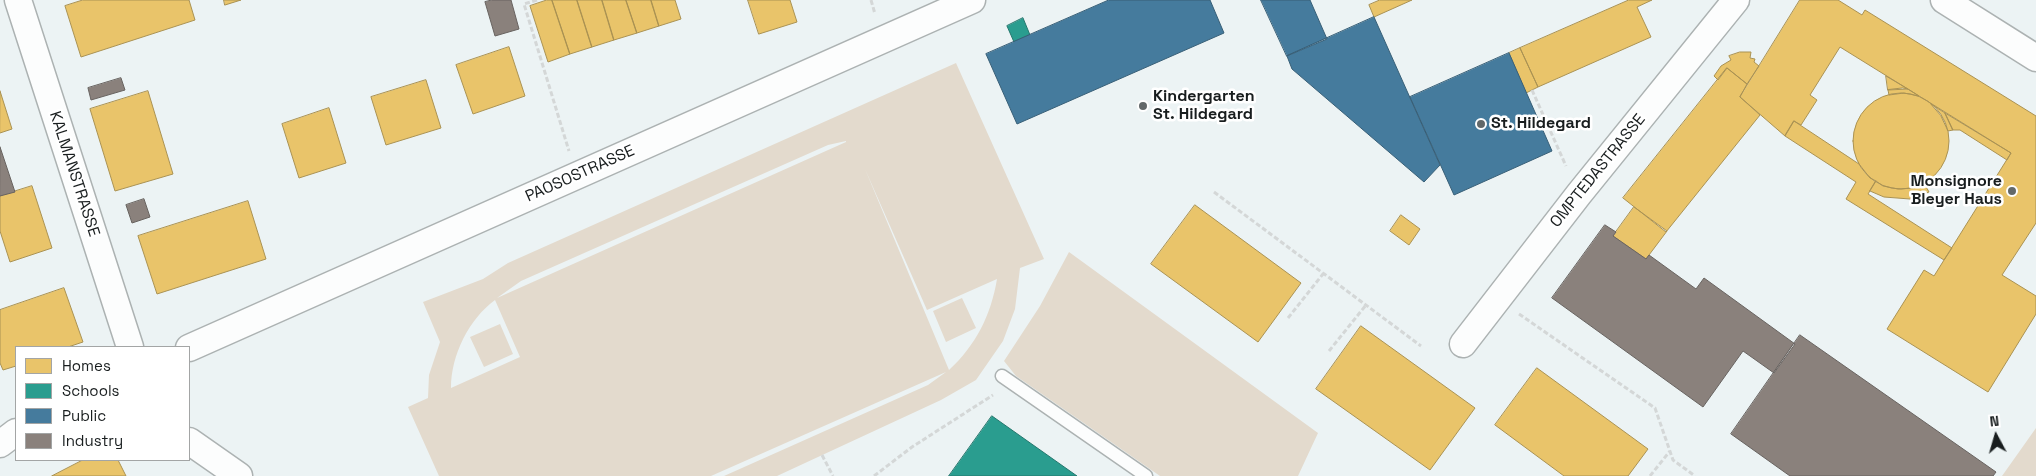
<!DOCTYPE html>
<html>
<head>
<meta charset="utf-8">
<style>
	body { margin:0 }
	#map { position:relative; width:2036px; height:476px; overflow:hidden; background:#ecf3f4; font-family:"Space Grotesk",sans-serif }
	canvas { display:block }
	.legend { position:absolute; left:15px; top:346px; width:175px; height:115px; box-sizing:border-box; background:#fff; border:1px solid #a3a5a5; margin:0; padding:6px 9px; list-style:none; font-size:15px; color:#181d1e }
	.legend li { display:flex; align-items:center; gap:10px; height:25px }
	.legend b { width:25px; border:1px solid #a3a5a5 }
	.north { position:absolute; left:1971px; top:411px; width:50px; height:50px; -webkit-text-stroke:4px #fff; paint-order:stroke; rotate:354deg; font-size:14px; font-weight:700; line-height:20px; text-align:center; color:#181d1e }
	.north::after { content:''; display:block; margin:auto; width:18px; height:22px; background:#181d1e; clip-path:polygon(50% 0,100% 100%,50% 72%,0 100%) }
</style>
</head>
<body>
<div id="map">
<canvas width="2036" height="476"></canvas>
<ul class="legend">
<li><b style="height:14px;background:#e9c46a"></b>Homes</li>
<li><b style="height:14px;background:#2a9d8f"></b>Schools</li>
<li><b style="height:14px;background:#457b9d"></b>Public</li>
<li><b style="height:14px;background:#8a817c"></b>Industry</li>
</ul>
<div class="north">N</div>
</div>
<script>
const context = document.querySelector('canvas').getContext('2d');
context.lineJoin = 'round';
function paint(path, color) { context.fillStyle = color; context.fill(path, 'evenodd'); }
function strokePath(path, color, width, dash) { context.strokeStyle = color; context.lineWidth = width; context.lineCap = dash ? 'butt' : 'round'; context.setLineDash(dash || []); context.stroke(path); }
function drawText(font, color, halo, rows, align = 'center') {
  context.font = font + ' "Space Grotesk",sans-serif'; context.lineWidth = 5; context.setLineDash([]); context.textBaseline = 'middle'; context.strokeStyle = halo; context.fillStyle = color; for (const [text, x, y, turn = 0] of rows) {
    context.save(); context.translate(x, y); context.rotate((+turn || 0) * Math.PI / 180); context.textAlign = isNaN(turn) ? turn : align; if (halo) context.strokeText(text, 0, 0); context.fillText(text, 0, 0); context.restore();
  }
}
paint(new Path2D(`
	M956 63 1044 259 1020 268 1015 309 1003 341 976 380 941 400 777 476H724L928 385 946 372 711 476H439L408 407 428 398 429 375 440 342 423 302 483 279 508 263ZM846 141V142L497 298 521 281 828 145ZM865 169 927 310 997 279C991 315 976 345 949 370ZM495 300 520 357 451 388C451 355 469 319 495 300Z
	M1069 252 1318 433 1298 476H1160L1016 376 1004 361 1040 306Z
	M962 298 976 328 946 342 933 311Z
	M500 324 513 354 484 367 470 337Z
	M2036 428V476H2002Z`), '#e3dacd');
const homes = new Path2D(`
	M83 0H189L195 20 81 57 65 6Z
	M224 0H241L225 5Z
	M547 0H552L570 54 548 62 530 6Z
	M552 0H577L592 47 570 54Z
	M577 0H602L614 40 592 47Z
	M602 0H626L637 33 614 40Z
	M626 0H651L659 26 637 33Z
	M651 0H675L681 19 659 26Z
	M748 0H790L797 22 759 34Z
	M1380 0H1412L1374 17 1369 5Z
	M1629 0H1652L1637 7 1651 37 1538 87 1520 48Z
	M1800 0H1838L1862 15 1865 10 2036 116V223L2002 275 2036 296V314L1988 392 1887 329 1924 270 1934 276 2011 153 1840 47 1810 95 1817 100 1801 125 1794 121 1785 136 1740 97Z
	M509 47 525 96 473 114 456 65Z
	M1520 48 1538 87 1526 93 1509 53Z
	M1740 52H1751L1750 58 1755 59 1754 62 1759 66 1747 84 1727 68 1718 80 1714 76 1721 66 1731 60 1729 56Z
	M1727 68 1747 84 1740 97 1760 115 1666 232 1623 198Z
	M1886 76 1908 89 1888 90Z
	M426 80 441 128 386 145 371 97Z
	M1903 88 1908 89 1919 96 1904 93 1889 95 1888 90Z
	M0 91 12 129 0 133Z
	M148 91 173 174 115 191 90 109Z
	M1853 141a48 48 0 1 1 96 0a48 48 0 1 1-96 0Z
	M1931 104 1945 113 1953 130 1948 131 1941 116Z
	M329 108 346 163 299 178 282 124Z
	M1945 113 2011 153 2007 160 1960 130H1953Z
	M1794 121 1859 164 1870 178 1876 181 1868 194 1952 248 1944 260 1846 199 1856 182 1785 136Z
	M1876 181 1883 186 1898 189 1913 188 1924 183 1929 192 1910 199 1884 197 1870 191Z
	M32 186 52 248 10 262 0 231V196Z
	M248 201 266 259 157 294 138 236Z
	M1195 205 1301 283 1258 342 1151 264Z
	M1634 207 1667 231 1646 259 1613 236Z
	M1401 215 1420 229 1409 245 1390 231Z
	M64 288 83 342 68 347H16V366L3 370 0 363V310Z
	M1361 326 1475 408 1430 470 1316 389Z
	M1537 368 1648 449 1628 476H1564L1495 425Z
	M83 460H118L126 476H52Z`);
paint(homes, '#e9c46a');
strokePath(homes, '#aa9253', 1);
const schools = new Path2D(`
	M1023 18 1030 35 1014 42 1007 26Z
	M992 416 1077 476H949Z`);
paint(schools, '#2a9d8f');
strokePath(schools, '#25776d', 1);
const public = new Path2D(`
	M1109 0H1210L1224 33 1017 124 986 54Z
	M1261 0H1310L1327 39 1287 56Z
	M1374 17 1440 165 1424 182 1292 69 1287 56Z
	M1509 53 1552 151 1454 195 1410 97Z`);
paint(public, '#457b9d');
strokePath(public, '#385f77', 1);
const industry = new Path2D(`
	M492 0H511L519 29 495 36 485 2Z
	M121 78 125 90 91 100 88 88Z
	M0 147 15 192 0 196Z
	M144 199 150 217 132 223 126 205Z
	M1605 225 1616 232 1613 236 1646 259 1649 255 1696 289 1704 278 1795 344 1774 373 1743 351 1703 407 1552 298Z
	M1800 335 1996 472 1993 476H1790L1731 434Z`);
paint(industry, '#8a817c');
strokePath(industry, '#686360', 1);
const lane = new Path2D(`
	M1002 376 1146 476`);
const street = new Path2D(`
	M18 0 130 347
	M1944 0 2036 58
	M1463 344 1579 194 1736 0
	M189 348 972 0
	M189 441 239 476
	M0 444 16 432`);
strokePath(lane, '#acb2b2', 15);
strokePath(street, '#acb2b2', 29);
strokePath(new Path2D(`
	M537 0 524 4 569 151
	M871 0 875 14
	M1532 90 1566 166
	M1214 192 1421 346
	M1519 314 1655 408 1673 460 1695 476
	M1288 318 1323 274
	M1329 351 1366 305
	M822 455 833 476
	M874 476 912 447 993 395
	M1650 476 1670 451`), '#d4d7d7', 3, [5, 2.5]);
strokePath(lane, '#fcfdfd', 12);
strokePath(street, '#fcfdfd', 26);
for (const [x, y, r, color] of [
	[1143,106,5,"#626869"],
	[1481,124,5,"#626869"],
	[2012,191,5,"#626869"]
]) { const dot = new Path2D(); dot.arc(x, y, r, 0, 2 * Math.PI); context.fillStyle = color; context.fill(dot); strokePath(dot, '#fff', 2); }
drawText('bold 16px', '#181d1e', '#fff', [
	["Kindergarten",1153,97],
	["St. Hildegard",1153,115],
	["St. Hildegard",1491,124],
	["Monsignore",2002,182,"right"],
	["Bleyer Haus",2002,200,"right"]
], 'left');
drawText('16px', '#181d1e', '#fff', [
	["OMPTEDASTRASSE",1598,171,-51],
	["KALMANSTRASSE",74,174,72],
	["PAOSOSTRASSE",580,174,-24]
]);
</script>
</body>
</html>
